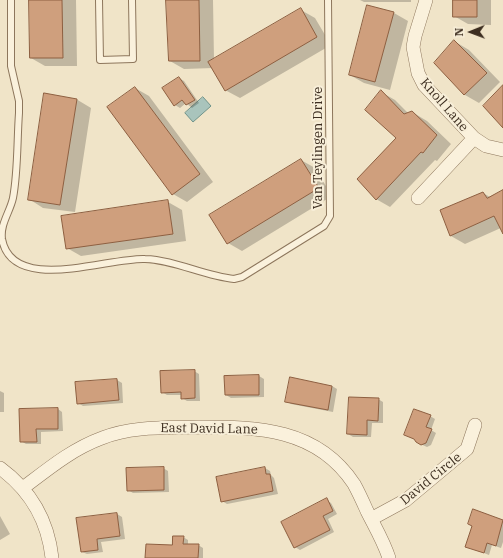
<!DOCTYPE html>
<html>
<head>
<meta charset="utf-8">
<style>
	body { margin:0 }
	#map { position:relative; width:503px; height:558px; overflow:hidden; background:#f0e4c8; font-family:"IBM Plex Serif",serif }
	canvas { display:block }
	.north { position:absolute; left:451px; top:12px; width:40px; height:40px; -webkit-text-stroke:3px #f7eed8; paint-order:stroke; rotate:269deg; font-size:11px; font-weight:700; line-height:16px; text-align:center; color:#3d2e20 }
	.north::after { content:''; display:block; margin:auto; width:14px; height:18px; background:#3d2e20; clip-path:polygon(50% 0,100% 100%,50% 72%,0 100%) }
</style>
</head>
<body>
<div id="map">
<canvas width="503" height="558"></canvas>
<div class="north">N</div>
</div>
<script>
const context = document.querySelector('canvas').getContext('2d');
context.lineJoin = 'round';
function paint(path, color) { context.fillStyle = color; context.fill(path, 'evenodd'); }
function strokePath(path, color, width, dash) { context.strokeStyle = color; context.lineWidth = width; context.lineCap = dash ? 'butt' : 'round'; context.setLineDash(dash || []); context.stroke(path); }
function drawText(font, color, halo, rows, align = 'center') {
  context.font = font + ' "IBM Plex Serif",serif'; context.lineWidth = 4; context.setLineDash([]); context.textBaseline = 'middle'; context.strokeStyle = halo; context.fillStyle = color; for (const [text, x, y, turn = 0] of rows) {
    context.save(); context.translate(x, y); context.rotate((+turn || 0) * Math.PI / 180); context.textAlign = isNaN(turn) ? turn : align; if (halo) context.strokeText(text, 0, 0); context.fillText(text, 0, 0); context.restore();
  }
}
const water = new Path2D(`
	M203 97 211 106 193 122 185 113Z`);
paint(water, '#a9c4bc');
strokePath(water, '#6f938a', 1);
paint(new Path2D(`
	M30 0H76L77 66H45L31 58Z
	M167 0H213L214 60 301 10 315 18 331 45 240 98 225 90 213 68 184 69 170 61Z
	M360 0H411V2H364Z
	M454 0H491V25L468 24 454 16Z
	M394 13 408 21 390 90 364 83 350 75Z
	M454 41 469 50 500 82 479 103 465 95 435 63Z
	M179 78 184 81 199 103 192 108 186 103 180 108 175 105Z
	M135 88 149 96 213 182 187 202 173 194Z
	M381 92 395 100 409 114 412 112 427 121 451 144 437 161 435 160 390 207 376 199 398 138Z
	M76 99 91 108 75 212 43 208 29 199Z
	M301 160 315 168 332 196 242 251 228 243Z
	M503 191V227L465 244 451 236 442 210 483 193 490 197Z
	M168 202 182 210 186 241 81 256 67 248Z
	M194 371 199 374 200 401H187L182 398V395H167L162 392Z
	M259 376 264 379V397L231 398 226 395Z
	M291 379 332 386 337 389 333 412 291 404 286 401Z
	M117 380 122 383 123 403 83 406 78 403Z
	M0 391 4 393V412H0Z
	M378 399 383 402V423H372L371 437H353L348 434Z
	M58 409 62 412 63 431 41 432V444H26L21 441Z
	M430 416 435 419 431 430 436 433 431 445 427 447 416 442Z
	M163 468 168 471 169 492 133 493 128 490Z
	M265 468 270 471 271 475 274 478 278 494 227 504 222 501Z
	M326 500 331 503 337 514 328 519 334 532 300 550 295 547Z
	M473 510 503 521V542L501 548 492 545 489 555 466 546 473 526Z
	M117 514 122 517 125 539 101 542 103 552 87 554 82 552Z
	M0 516 10 534 0 540Z
	M183 537 188 540V545H198L203 548V558H146L173 546Z`), '#0003');
const building = new Path2D(`
	M29 0H62L63 58H30Z
	M166 0H199L200 61H169Z
	M453 0H477V17H453Z
	M367 5 394 12 375 82 349 75Z
	M301 8 317 37 225 91 208 62Z
	M454 40 487 73 464 95 434 63Z
	M179 77 195 100 186 105 182 100 174 106 162 88Z
	M503 85V128L483 106Z
	M135 87 200 174 172 195 107 107Z
	M381 90 404 114 412 111 437 135 423 153 421 152 376 200 357 179 396 138 365 110Z
	M44 93 77 99 60 205 28 200Z
	M301 159 319 188 227 244 209 215Z
	M503 190V234L494 216 450 236 440 210 483 192 487 198Z
	M168 200 173 234 66 249 61 216Z
	M195 370V398L181 399V392L161 393 160 371Z
	M259 375V395H225L224 376Z
	M290 377 332 386 328 410 285 402Z
	M117 379 119 400 77 404 75 382Z
	M349 397 379 398 378 421 367 420V435L347 434Z
	M58 408V429H36L37 442H20L19 409Z
	M414 409 431 415 426 427 432 429 426 443 421 445 416 442 414 439 404 435Z
	M164 467V490L127 491 126 468Z
	M265 467 266 474H270L273 491 221 502 216 477Z
	M327 498 333 511 323 516 330 530 294 548 281 522Z
	M473 509 503 520 496 546 487 543 484 553 465 547 472 526 468 524Z
	M117 513 120 536 97 539 98 550 81 552 76 518Z
	M173 536H184L183 544H199L198 558H145L146 544 172 545Z`);
paint(building, '#cf9f7d');
strokePath(building, '#8d5f41', 1);
const lane = new Path2D(`
	M11 0V66L19 101V113C17 140 18 172 13 198 10 212 0 224 2 239 12 295 109 257 145 259 175 260 204 276 234 279L242 277 324 226 330 216 328 0
	M99 0 100 60 133 59 132 0`);
const street = new Path2D(`
	M426 0 415 36 413 47 418 73 424 85 474 138 486 146 503 150
	M418 198 474 138
	M0 468C30 490 48 521 52 558
	M23 488C48 469 72 449 102 438 132 426 166 428 198 427 258 427 317 428 354 484 359 493 363 502 367 511 375 527 384 542 389 558
	M371 519 406 500 467 449 475 425`);
strokePath(lane, '#8d765c', 8);
strokePath(street, '#8d765c', 14);
strokePath(lane, '#faf1dc', 6);
strokePath(street, '#faf1dc', 13);
drawText('13px', '#3d2e20', '#f7eed8', [
	["Knoll Lane",444,105,49],
	["Van Teylingen Drive",318,148,-90],
	["East David Lane",209,429,1],
	["David Circle",431,479,-39]
]);
</script>
</body>
</html>
